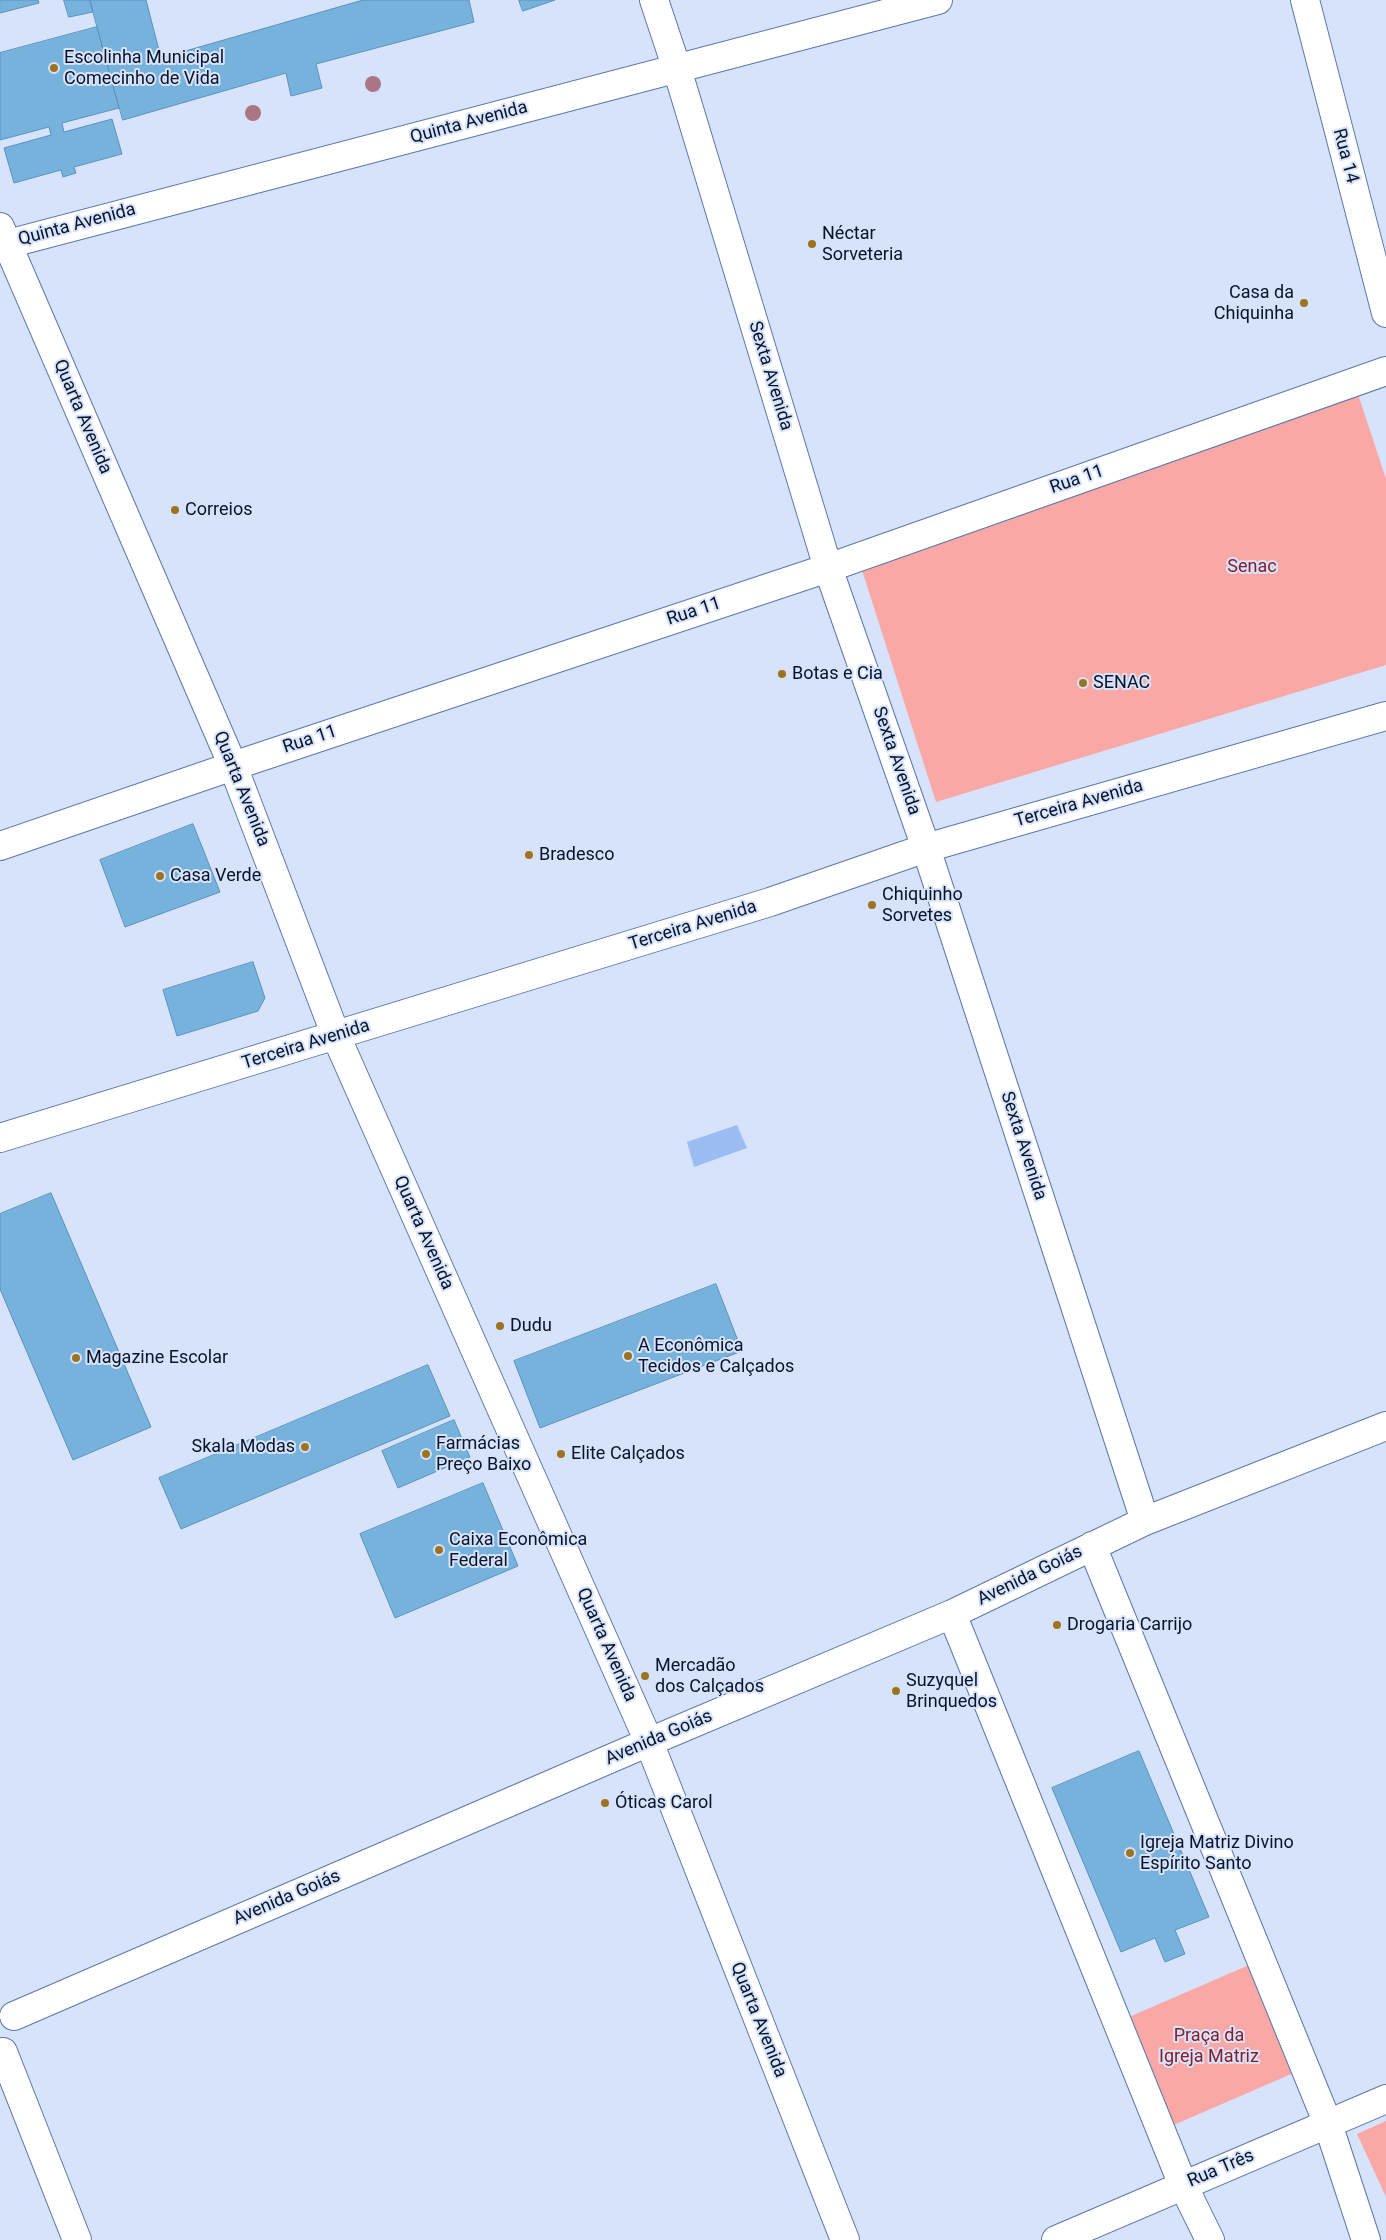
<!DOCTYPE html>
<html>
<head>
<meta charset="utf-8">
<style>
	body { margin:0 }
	canvas { display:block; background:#d6e3fb }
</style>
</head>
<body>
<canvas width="1386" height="2240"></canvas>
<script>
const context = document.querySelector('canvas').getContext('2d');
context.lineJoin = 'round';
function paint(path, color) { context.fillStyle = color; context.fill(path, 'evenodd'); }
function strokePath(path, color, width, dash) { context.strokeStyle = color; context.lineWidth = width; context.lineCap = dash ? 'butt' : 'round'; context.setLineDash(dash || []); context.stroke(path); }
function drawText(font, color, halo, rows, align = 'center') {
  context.font = font + ' Roboto,sans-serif'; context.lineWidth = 4; context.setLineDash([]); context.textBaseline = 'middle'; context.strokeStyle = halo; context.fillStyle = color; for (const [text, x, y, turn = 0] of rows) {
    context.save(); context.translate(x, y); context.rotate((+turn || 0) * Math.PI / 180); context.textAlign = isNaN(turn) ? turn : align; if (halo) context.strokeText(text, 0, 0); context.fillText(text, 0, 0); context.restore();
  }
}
paint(new Path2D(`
	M1356 388 1386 479V665L936 802 861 567Z
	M1249 1965 1296 2072 1169 2127 1122 2020Z
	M1386 2121V2197L1357 2134Z`), '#f9a8a6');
paint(new Path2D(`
	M737 1125 747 1148 694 1167 687 1142Z`), '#9cbcf4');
const building = new Path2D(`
	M0 0H38L39 3 0 13Z
	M64 0H90L93 12 69 17Z
	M90 0H146L161 58 363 0H469L474 22 316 64 322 88 291 96 286 73 123 120Z
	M519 0H555L523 11Z
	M97 27 119 108 62 123 64 132 112 119 122 154 74 167 76 173 63 177 61 170 14 183 4 148 51 135 49 127 0 140V53Z
	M193 824 220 892 125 927 100 860Z
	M253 962 265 998 258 1011 177 1036 163 990Z
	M51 1193 151 1427 73 1460 0 1289V1214Z
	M716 1284 742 1351 540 1428 514 1361Z
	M428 1365 450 1416 181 1529 159 1478Z
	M454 1420 470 1457 398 1488 382 1451Z
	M483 1483 518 1566 395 1618 360 1534Z
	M1139 1751 1209 1917 1175 1930 1185 1954 1165 1962 1155 1938 1121 1952 1052 1788Z`);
paint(building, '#77b2dd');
strokePath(building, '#5893bd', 1);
const street = new Path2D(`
	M654 0 677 69 828 568 926 848 1145 1521
	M1305 0 1386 313
	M0 227 233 766 336 1036 649 1742 845 2240
	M0 246 938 0
	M0 846 233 766 828 568 1386 371
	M0 1138 770 902 926 848 1386 716
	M1092 1546 1328 2124 1366 2240
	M952 1614 1183 2185 1210 2240
	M14 2016 649 1742 952 1614 1145 1521 1386 1426
	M3 2052 77 2240
	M1056 2240 1386 2099`);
strokePath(street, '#5a78ac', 30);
strokePath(street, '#fff', 28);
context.fillStyle = '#aa7686';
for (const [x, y] of [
	[373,84],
	[253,113]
]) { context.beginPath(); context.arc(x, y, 8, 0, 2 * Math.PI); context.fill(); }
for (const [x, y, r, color] of [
	[54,68,5,"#9c7421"],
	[812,244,5,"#9c7421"],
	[1304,303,5,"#9c7421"],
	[175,510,5,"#9c7421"],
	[782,674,5,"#9c7421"],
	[1083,683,5,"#9c7421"],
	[529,855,5,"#9c7421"],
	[160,876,5,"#9c7421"],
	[872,905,5,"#9c7421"],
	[500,1326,5,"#9c7421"],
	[628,1356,5,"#9c7421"],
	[76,1358,5,"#9c7421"],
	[305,1447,5,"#9c7421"],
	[426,1454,5,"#9c7421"],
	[561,1454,5,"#9c7421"],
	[439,1550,5,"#9c7421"],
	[1057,1625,5,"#9c7421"],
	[645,1676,5,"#9c7421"],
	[896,1691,5,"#9c7421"],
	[605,1803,5,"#9c7421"],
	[1130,1853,5,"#9c7421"]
]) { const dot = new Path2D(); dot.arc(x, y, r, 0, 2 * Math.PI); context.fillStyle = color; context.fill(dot); strokePath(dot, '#d6e3fb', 2); }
drawText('18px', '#081328', '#d6e3fb', [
	["Escolinha Municipal",64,58],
	["Comecinho de Vida",64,79],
	["Néctar",822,234],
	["Sorveteria",822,255],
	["Casa da",1294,293,"right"],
	["Chiquinha",1294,314,"right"],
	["Correios",185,510],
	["Botas e Cia",792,674],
	["SENAC",1093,683],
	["Bradesco",539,855],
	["Casa Verde",170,876],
	["Chiquinho",882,895],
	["Sorvetes",882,916],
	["Dudu",510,1326],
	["A Econômica",638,1346],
	["Tecidos e Calçados",638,1367],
	["Magazine Escolar",86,1358],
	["Farmácias",436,1444],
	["Preço Baixo",436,1465],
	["Skala Modas",295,1447,"right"],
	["Elite Calçados",571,1454],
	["Caixa Econômica",449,1540],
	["Federal",449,1561],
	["Drogaria Carrijo",1067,1625],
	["Mercadão",655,1666],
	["dos Calçados",655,1687],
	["Suzyquel",906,1681],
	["Brinquedos",906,1702],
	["Óticas Carol",615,1803],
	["Igreja Matriz Divino",1140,1843],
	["Espírito Santo",1140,1864]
], 'left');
drawText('18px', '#081328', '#d6e3fb', [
	["Quinta Avenida",469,123,-15],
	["Rua 14",1345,156,75],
	["Quinta Avenida",77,225,-15],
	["Sexta Avenida",770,376,73],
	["Quarta Avenida",82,417,67],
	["Rua 11",1077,480,-19],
	["Rua 11",694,612,-18],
	["Rua 11",310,740,-18],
	["Sexta Avenida",896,761,71],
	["Quarta Avenida",241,789,68],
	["Terceira Avenida",1079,804,-16],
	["Terceira Avenida",693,926,-17],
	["Terceira Avenida",306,1045,-17],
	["Sexta Avenida",1023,1146,72],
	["Quarta Avenida",423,1233,66],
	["Avenida Goiás",1030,1576,-26],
	["Quarta Avenida",606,1645,66],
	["Avenida Goiás",659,1738,-23],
	["Avenida Goiás",287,1898,-23],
	["Quarta Avenida",758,2020,68],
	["Rua Três",1221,2169,-23]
]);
drawText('18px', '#861d27', '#d6e3fb', [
	["Senac",1252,567],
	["Praça da",1209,2036],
	["Igreja Matriz",1209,2057]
]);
</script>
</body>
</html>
